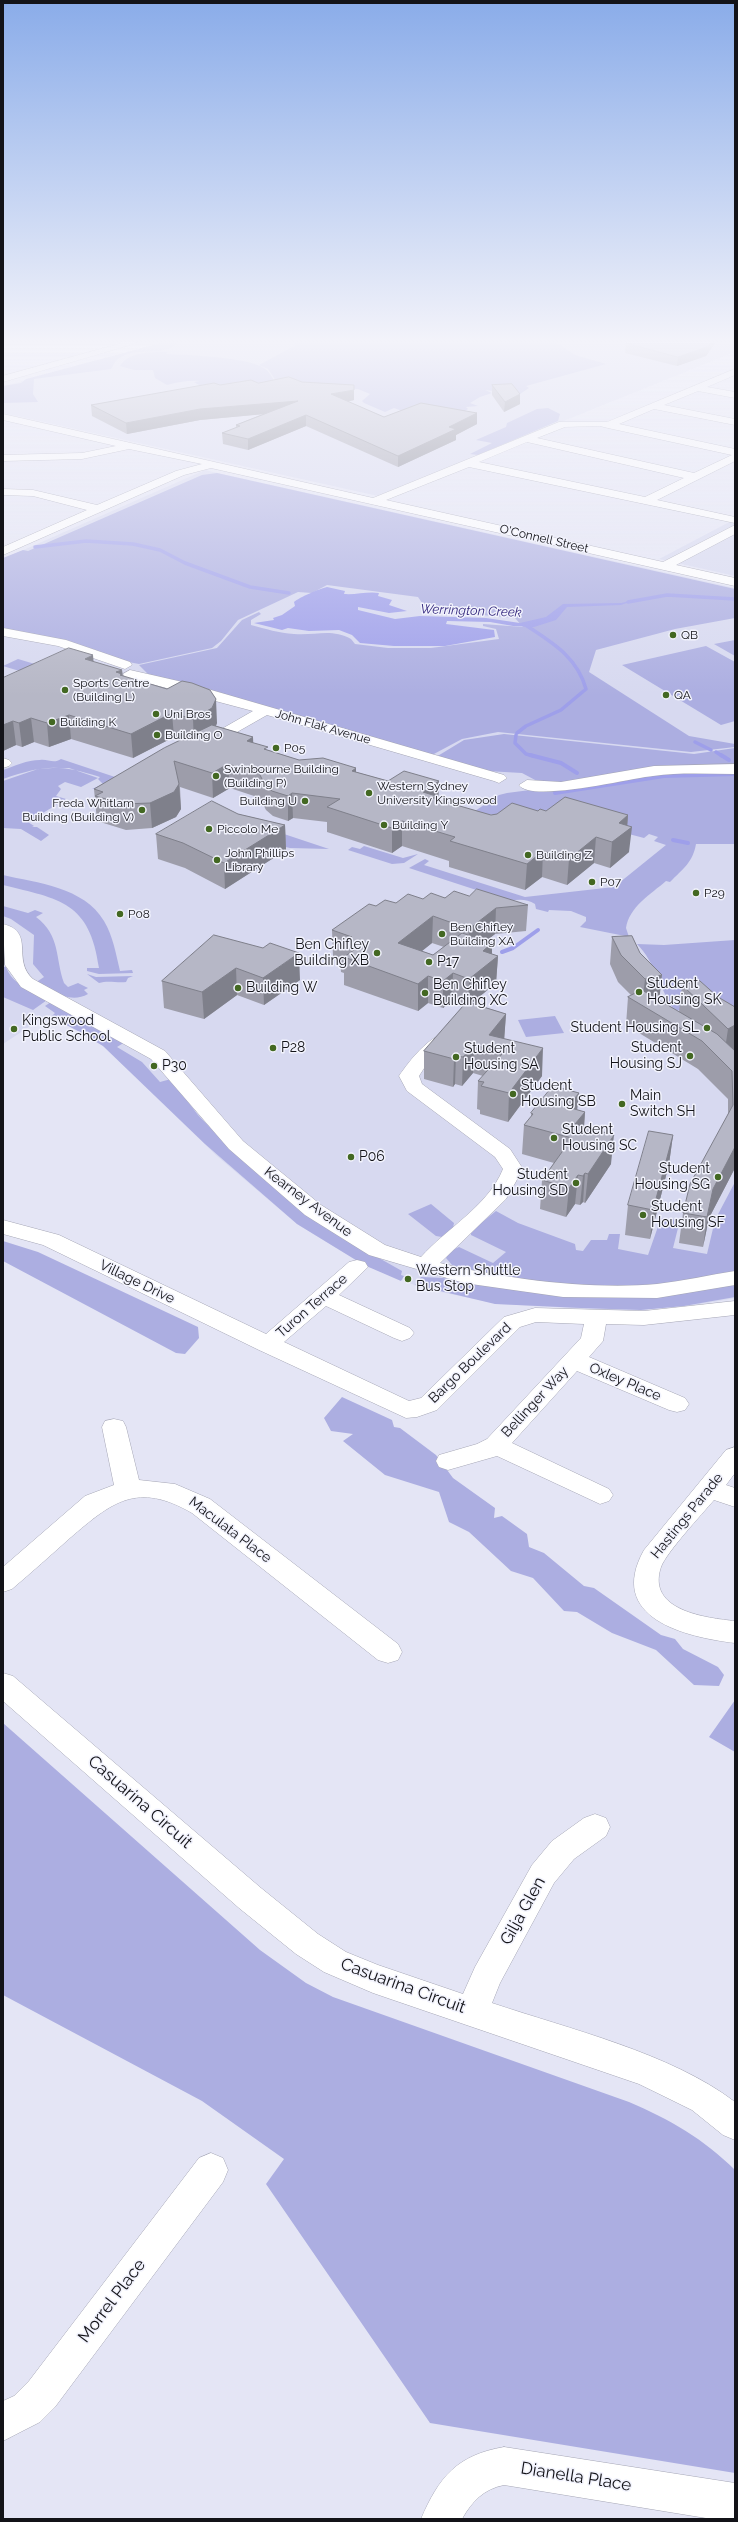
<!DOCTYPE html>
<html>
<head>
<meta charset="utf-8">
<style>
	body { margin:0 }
	#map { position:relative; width:738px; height:2522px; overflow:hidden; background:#e4e5f5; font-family:Raleway,sans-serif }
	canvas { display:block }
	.frame { position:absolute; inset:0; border:4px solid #131318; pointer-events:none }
</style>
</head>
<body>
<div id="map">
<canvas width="738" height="2522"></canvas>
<div class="frame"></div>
</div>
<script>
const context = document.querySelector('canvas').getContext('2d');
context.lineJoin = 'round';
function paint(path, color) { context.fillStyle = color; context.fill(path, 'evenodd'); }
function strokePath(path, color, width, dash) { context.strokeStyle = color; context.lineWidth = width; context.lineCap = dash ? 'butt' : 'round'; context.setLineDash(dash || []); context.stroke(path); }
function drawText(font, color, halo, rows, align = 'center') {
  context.font = font + ' Raleway,sans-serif'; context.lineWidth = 3; context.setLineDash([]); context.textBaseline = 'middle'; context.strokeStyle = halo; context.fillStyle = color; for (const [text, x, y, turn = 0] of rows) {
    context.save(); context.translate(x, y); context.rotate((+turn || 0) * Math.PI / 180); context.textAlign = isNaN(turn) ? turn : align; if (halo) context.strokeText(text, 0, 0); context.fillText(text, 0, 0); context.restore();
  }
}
paint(new Path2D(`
	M161 343H735V352L378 496 3 413V386Z
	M205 470 735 588V1298L695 1305 627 1311 498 1304 422 1288 364 1265 297 1224 217 1156 103 1046 78 1031 47 1015 3 1044V559Z
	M735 519V576L659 559Z`), '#d7d9f0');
paint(new Path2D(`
	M161 343H178C162 358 136 345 118 359 115 361 113 366 111 369L34 379 33 394 38 402 3 403V386L21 383 26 379Z
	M290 343H557L575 355 606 364 526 386 529 388 520 394 485 390 492 393 480 397 470 403 478 406 466 407 468 409 465 411 405 412 394 408 385 412 364 403 362 401 370 394 358 389 278 384 268 369 259 365 298 344Z
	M168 352 166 354C187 355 251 357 265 369 270 372 273 379 276 384L249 388 199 385 194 382 200 381C190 380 177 382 167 385L155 378 153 370H134L120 366C129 351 153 352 168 352Z
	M548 408 560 414 558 421 478 455 470 454 492 443 476 440 506 427 507 423 537 409Z
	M217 473 735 589V618L675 629 596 650 589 672 689 736 735 744V747L691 752 498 732 462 739 432 755 148 674 139 665 217 648 242 620 259 612 261 614 251 620V625C266 629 279 633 294 634 315 636 331 628 351 639L355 644 388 648H431L499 639 496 629 483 626V624L523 627 515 618 427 610 418 597 327 585 312 593 298 592 238 620 221 641 212 648 139 664 123 661 90 648 3 629V558L23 550 28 551 202 475Z
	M735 640V656L714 644Z
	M706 646 735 662V721L721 725 622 665Z
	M18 659 55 670 39 677 3 666Z
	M504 734 694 754 735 748V766L562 783 537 781 522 773 487 771 436 757 464 740Z
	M61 759 118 778 106 789H92L103 784 98 779 100 777C58 764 45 765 3 779V770C15 766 27 760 40 760 48 759 54 764 61 759Z
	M53 768H69L98 778 81 787 65 782 58 786 61 789 56 796 66 799 28 822 34 826 32 827H37L49 835 41 841 21 829 3 828V781L38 769Z
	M735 771V844H696C693 862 683 869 670 882L666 881C651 894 629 907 626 928L630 940 624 938 625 936 580 927 586 921V917L571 911 549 910 548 912 536 909 535 904C527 899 519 899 510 901L409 868 425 859 429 861 424 865 525 897 614 887 666 845 654 841 658 837 649 834 644 838C589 822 531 825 475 811L499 795 507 793 654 774Z
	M245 821 329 849 290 848 263 842Z
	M364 846 403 858 418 854 404 863 392 864 348 850 352 847 360 849Z
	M3 875C37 883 84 887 104 921 113 936 116 954 120 971L132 970 133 973 99 974 87 971V968H99C90 902 60 899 3 885Z
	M3 906 28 913 35 910 43 913 36 917C61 936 55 958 64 983L68 987 78 983 88 988 84 990 88 994C70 1004 52 991 35 983L44 977 33 964 34 935 11 919 3 916Z
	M735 940V1036L697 1007 675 1011C659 989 656 963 637 944L664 945Z
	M3 967H6C12 984 32 992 47 1000L33 1010 3 997Z
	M87 974 96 977 133 976 128 978 126 982C116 983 108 980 99 983Z
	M51 1002 125 1042 117 1047 142 1062 160 1082 171 1079 198 1115 226 1144 363 1249 402 1271 401 1275 404 1276 401 1281 364 1265 297 1224 205 1144 103 1046 78 1031 51 1017 55 1013 45 1006Z
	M555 1016 564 1033 526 1037 518 1020Z
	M735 1182V1272C709 1276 681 1284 654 1286 587 1291 519 1280 453 1266L446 1258 450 1251 459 1247 493 1263 506 1252 471 1235V1231L496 1211 518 1223 575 1244 576 1250 583 1251 591 1240H607L609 1234H620L618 1249 648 1255 661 1218 680 1220 673 1248 707 1254 715 1220Z
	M431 1204 454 1223 453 1228 442 1237 436 1236 408 1214Z
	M3 1241 38 1252 198 1327 199 1338 185 1354 176 1353 3 1261Z
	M421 1277 443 1278 527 1292 735 1283V1297L684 1306 641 1310 581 1308 495 1304 415 1285Z
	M342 1397 392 1420 394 1427 400 1428 436 1455 453 1478 495 1508 494 1518 502 1516 527 1534 529 1547 544 1553 584 1586 594 1588 661 1635 675 1639 683 1649 718 1667 724 1675 719 1686 694 1685 656 1650 612 1633 577 1612 564 1611 533 1578 511 1571 469 1532 449 1522 439 1492 385 1475 343 1441 353 1434 331 1431 324 1418Z
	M735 1700V1752L709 1737Z
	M3 1723 260 1950 306 1983 333 1997 629 2102C669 2119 704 2139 735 2170V2473L430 2423 266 2184 284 2159 202 2101 3 1995Z`), '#acaee1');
paint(new Path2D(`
	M327 587 345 591 344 594C356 595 368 591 379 593L378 596 392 600 389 605 407 611 389 613 358 607V610L395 619 420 616 486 618 520 623 546 617 563 604 621 603 635 600 621 605 567 607 556 620 534 627 513 626 490 622 447 621 446 624 494 630 495 637 445 646H394L360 643 352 635 339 630 309 631 288 628 282 630 254 623 274 620 273 618 282 615 295 606 294 602C300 597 319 589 327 587Z`), '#9e9fea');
strokePath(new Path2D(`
	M35 547 86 541 133 544 160 550 185 563 250 587 289 593
	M628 602 667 595 735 599
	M517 733 526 726 561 710 586 689C577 656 551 642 524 624
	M516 735 515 743 526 754 534 756
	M695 742 711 750
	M716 752 722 756`), '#9e9fea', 3.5);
strokePath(new Path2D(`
	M530 755 561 763 577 773
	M721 755 729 760
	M555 793 664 776 735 774
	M673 840 688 843
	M502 952 513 948 538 930`), '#9e9fea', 4);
const minor = new Path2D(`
	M735 369V375L707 387 735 392V398L698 391 664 405 735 419V425L654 409 619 424 735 449V461L657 500 735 517V523L469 467 386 500 663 562 735 525V534L676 565 735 578V586L211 468 184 475 3 555V547L87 510 33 496 3 495V489L33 490 97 505 176 471 202 464 129 449 82 459 3 461V455L82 453 116 446 3 420V414L373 498 559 422H607ZM600 426 608 428 732 455 694 473 537 438 565 427ZM527 442 684 478 645 497 479 462Z
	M3 628 66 640 130 662 132 665 125 669 58 646 3 636Z
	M130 670 187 683 504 775 507 778 499 783 494 781 267 715 209 748H199L197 745 199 742 253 711 125 677 123 674Z
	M3 758 9 760 12 763 9 766 3 768Z
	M735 764V774C708 774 680 772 653 776 631 778 531 803 519 785L527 780 561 782 654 766Z
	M3 924C36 932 11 959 33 979L165 1051 243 1141 321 1205 385 1245 421 1257C447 1228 488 1206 503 1169L495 1157 407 1091 399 1076C410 1060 434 1028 456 1033L458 1037 428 1062 419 1076 422 1084 510 1149 523 1169 506 1199 440 1263C504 1279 591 1290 657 1284 683 1281 709 1275 735 1271V1285L657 1298 563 1297 464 1283 369 1255 305 1215 229 1149 151 1059 21 987 5 965Z
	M3 1220 59 1235 266 1334 349 1262 357 1260 365 1262 368 1267 339 1295 410 1328 414 1333 410 1338 402 1341 394 1338 326 1306 284 1342 409 1401 421 1398 504 1317 535 1308 644 1311 735 1301V1315L644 1325 606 1324 603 1341 589 1357 685 1398 689 1404 685 1410 677 1412 669 1410 577 1371 512 1443 609 1489 613 1495 609 1501 600 1504 497 1456 448 1470 439 1467 436 1461 439 1455 477 1444 487 1439 581 1338 584 1324 536 1322 520 1327 437 1410 417 1417 406 1418 259 1350 43 1245 3 1234Z
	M114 1419 123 1421 126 1427 139 1480 175 1484 210 1499 398 1644 402 1652 398 1660 388 1663 378 1660 192 1513C137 1481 112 1502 70 1538 51 1555 32 1572 12 1589L3 1592V1567L85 1496 114 1485 102 1427 105 1421Z
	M735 1447V1473L726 1485 735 1488V1507L714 1500C702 1514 666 1553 661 1567 646 1611 707 1618 735 1621V1643C685 1637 606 1618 644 1550L726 1450Z
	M3 1673 13 1676 261 1888 318 1934 346 1952 378 1965 463 1994 475 1967 532 1865 552 1841 584 1818 595 1814 606 1818 610 1827 606 1836 574 1859 554 1883 500 1983 492 2003C569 2029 671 2053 735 2102V2140L723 2135 692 2110 639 2084 373 1993 324 1972 296 1954 239 1908 3 1701Z
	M211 2153 223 2158 228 2170 223 2182 55 2407 40 2422 3 2441V2401L14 2396 29 2381 199 2158Z
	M504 2447 735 2483V2519H712L504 2485C484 2489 472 2501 462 2519H421C439 2477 457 2455 504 2447Z`);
const highway = new Path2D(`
	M122 343H137L3 382V376Z`);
strokePath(minor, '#a5a6b5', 1);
strokePath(highway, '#a5a6b5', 1);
paint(minor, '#fff');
paint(highway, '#fff');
paint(new Path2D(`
	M626 343H715L706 356 677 366 625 353Z
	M302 382 354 400 347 402 384 417 477 413V424L456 435V440L398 467 306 426 248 450 223 444 222 433 236 428V425L263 414 200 420 127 434 92 416 91 405 220 385 258 383Z
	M492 385 520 404 504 412 492 395Z
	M94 662 122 670 123 676 217 723 216 726 253 737V743L268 750 299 760 356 768V772L388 781H439L438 800 491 815 538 811H546L628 815 627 825 629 852 610 868 594 863 567 885 542 877 525 890 449 867V861L402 846 392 853 327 832V822L293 818 288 821 273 816 266 810 260 798 230 788 213 798 180 787 181 809 176 817 152 828 126 830 97 821 94 789 182 740 174 737 133 758 71 739 49 747 34 742 22 747 16 745 3 751V678Z
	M238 814 285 825 286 850 225 889 185 868 158 859 156 834Z
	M469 896 528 905 526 931 495 934 486 941 492 943V954L498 956 496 983 472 1003 506 1014 504 1039 542 1076 508 1122 480 1114V1110L477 1109 478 1081 483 1076 473 1073 462 1086 455 1084 453 1087 424 1079V1051L464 1005 452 1001 443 1008 428 1003 418 1011 344 985V973L341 972 340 960 333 957 332 930 376 906 423 899ZM432 943 444 947 433 955 422 951Z
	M214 935 300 980 264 1005 237 995 204 1019 164 1008 162 981Z
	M632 936 660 1000 679 1012 682 985 718 997 735 1007V1168L709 1218 703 1247 679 1243 683 1213 728 1114V1099L698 1069 626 1025 628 997 632 996 618 982 610 964 612 937Z
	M577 1110 585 1112 584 1127 611 1164 585 1203 583 1202 580 1205 575 1204 566 1217 540 1209 542 1180 554 1163 522 1154 524 1125 531 1117V1113Z
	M673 1135 669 1164 650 1239 625 1235 628 1205Z`), '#9d9daa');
paint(new Path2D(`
	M710 343H715L706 356 677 366 678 357Z
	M354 390V400L331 405V394Z
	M520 394V404L504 412 505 402Z
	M298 401V411L200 420 127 434 126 423 200 409Z
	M477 413V424L456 435V440L398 467V456L449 427Z
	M306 415V426L248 450V439Z
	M93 655 95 678 85 659Z
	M122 670 124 697 116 672Z
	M216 699 217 723 213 732 194 743 193 719Z
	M172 713 174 737 133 758 131 734Z
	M69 715 71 739 49 747 47 723Z
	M31 718 34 742 22 747 19 723Z
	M13 721 16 745 3 751V725Z
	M253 737 254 761 247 741Z
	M228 764 230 788 213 798 212 773Z
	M356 768V793L352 771Z
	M439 781 438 806 423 792Z
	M179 784 181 809 176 817 152 828 150 803Z
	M292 793 293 818 288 821V796Z
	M628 815 627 830 632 827 629 852 610 868 612 842 619 823Z
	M402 821V846L392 853V828Z
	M285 825 286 850 225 889 224 863Z
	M596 837 594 863 567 885 569 859Z
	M543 851 542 877 525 890 527 864Z
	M496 908 495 934 468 955 469 929Z
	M433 916 432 943 398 970V943Z
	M492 943V961L498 956 496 983 468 1006 469 979 483 951Z
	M299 953 300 980 264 1005 263 978Z
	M236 968 237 995 204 1019 202 992Z
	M453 973 452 1001 443 1008V981Z
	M662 975 659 1002 642 1006 645 979Z
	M428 976V1003L418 1011V984Z
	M506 1014 504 1042 489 1035Z
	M735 1025V1051L724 1056 728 1029Z
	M474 1045 473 1073 462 1086 463 1057Z
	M543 1048 542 1076 508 1122 509 1093Z
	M456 1056 455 1084 453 1087 454 1059Z
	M579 1093 576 1121 570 1104Z
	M585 1112 583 1140 575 1124Z
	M614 1135 611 1164 585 1203 588 1174Z
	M673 1135 669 1164 650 1239 653 1210Z
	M735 1147V1168L709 1218 703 1247 707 1217 713 1189Z
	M585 1173 583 1202 580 1205 583 1176Z
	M578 1175 575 1204 566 1217 569 1188Z`), '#7f808b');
const building = new Path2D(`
	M626 343H710L707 347 678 357Z
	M289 377 302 382 354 385V390L331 394 384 417 421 403 477 413 449 427 456 429 398 456 306 415 248 439 222 433 240 426 236 425 298 401 200 409 126 423 91 405 214 383 220 385 251 380 258 383Z
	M512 384 520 394 505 402 492 385Z
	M69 648 93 655 85 659 122 670 116 672 122 674 120 675 167 689 182 681 192 683 210 690 216 699 212 708 193 719 172 713 131 734 69 715 47 723 31 718 19 723 13 721 3 725V678Z
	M212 725 253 737 247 741 268 747 264 749 299 760 323 758 356 768 352 771 388 781 404 771 439 781 423 792 436 796 432 798 491 815 497 814 512 803 538 811 540 809 546 811 565 797 628 815 619 823 632 827 612 842 596 837 569 859 543 851 527 864 450 841 455 837 402 821 392 828 327 807 340 799 292 793 288 796 272 791 265 785 259 773 228 764 212 773 174 761 179 784 174 792 150 803 124 804 95 796 103 792 94 789 164 748Z
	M212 801 238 814 285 825 224 863 183 843 156 834Z
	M477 889 528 905 496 908 469 929 433 916 398 943 433 955 462 933 492 943 483 951 498 956 469 979 453 973 443 981 428 976 418 984 344 957 354 950 340 945 352 937 332 930 369 904 376 906 385 900 396 903 408 894 423 899 431 893 445 898 454 891 469 896Z
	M214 935 263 948 270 943 299 953 263 978 236 968 202 992 162 981Z
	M632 936 640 953 662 975 645 979 621 955 612 937Z
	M700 981 718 997 735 1007V1025L728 1029 682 985Z
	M642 990 717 1034 735 1051V1147L713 1189 707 1217 683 1213 690 1184 733 1105 732 1071 702 1041 628 997Z
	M467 1002 506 1014 489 1035 543 1048 509 1093 481 1086 484 1082 478 1081 503 1053 474 1045 463 1057 456 1056 454 1059 424 1051Z
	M553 1086 579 1093 570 1104 574 1105 571 1108 585 1112 575 1124 614 1135 588 1174 585 1173 583 1176 578 1175 569 1188 542 1180 572 1138 524 1125 533 1114 531 1113Z
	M649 1131 673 1135 653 1210 628 1205Z`);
paint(building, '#b6b7c6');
strokePath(building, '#7f808b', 1);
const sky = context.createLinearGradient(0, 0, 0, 696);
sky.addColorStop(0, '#8aace9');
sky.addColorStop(0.49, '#f3f3fa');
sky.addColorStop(1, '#f3f3fa00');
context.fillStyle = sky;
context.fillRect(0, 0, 738, 696);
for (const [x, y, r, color] of [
	[673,635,4,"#436822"],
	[65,690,4,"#436822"],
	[666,695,4,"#436822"],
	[156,714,4,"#436822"],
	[52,722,4,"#436822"],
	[157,735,4,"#436822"],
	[276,748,4,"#436822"],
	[216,776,4,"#436822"],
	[369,793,4,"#436822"],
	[305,801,4,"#436822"],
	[142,810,4,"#436822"],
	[384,825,4,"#436822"],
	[209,829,4,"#436822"],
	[528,855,4,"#436822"],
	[217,860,4,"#436822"],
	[592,882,4,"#436822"],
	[696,893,4,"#436822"],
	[120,914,4,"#436822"],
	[442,934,4,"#436822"],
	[377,953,4,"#436822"],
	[429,962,4,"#436822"],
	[238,988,4,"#436822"],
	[639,992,4,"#436822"],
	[425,993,4,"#436822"],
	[707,1028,4,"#436822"],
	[14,1029,4,"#436822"],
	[273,1048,4,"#436822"],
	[690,1056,4,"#436822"],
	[456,1057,4,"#436822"],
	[154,1066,4,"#436822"],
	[513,1094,4,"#436822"],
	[622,1104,4,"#436822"],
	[554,1138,4,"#436822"],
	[351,1157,4,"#436822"],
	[718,1177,4,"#436822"],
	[576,1183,4,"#436822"],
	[643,1215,4,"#436822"],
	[408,1279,4,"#436822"]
]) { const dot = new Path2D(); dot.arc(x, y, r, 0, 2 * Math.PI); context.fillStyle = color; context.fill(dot); strokePath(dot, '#f2f3fd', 1.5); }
drawText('12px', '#131318', '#f2f3fd', [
	["O'Connell Street",544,539,13],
	["John Flak Avenue",323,727,16]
]);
drawText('12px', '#131318', '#f2f3fd', [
	["QB",681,635],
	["Sports Centre",73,683],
	["(Building L)",73,697],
	["QA",674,695],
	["Uni Bros",164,714],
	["Building K",60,722],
	["Building O",165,735],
	["P05",284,748],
	["Swinbourne Building",224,769],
	["(Building P)",224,783],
	["Western Sydney",377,786],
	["University Kingswood",377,800],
	["Building U",297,801,"right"],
	["Freda Whitlam",134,803,"right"],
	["Building (Building V)",134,817,"right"],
	["Building Y",392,825],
	["Piccolo Me",217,829],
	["John Phillips",225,853],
	["Library",225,867],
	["Building Z",536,855],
	["P07",600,882],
	["P29",704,893],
	["P08",128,914],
	["Ben Chifley",450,927],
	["Building XA",450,941]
], 'left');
drawText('italic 13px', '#33277d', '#f2f3fd', [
	["Werrington Creek",471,611,2]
]);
drawText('14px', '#131318', '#f2f3fd', [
	["Ben Chifley",369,945,"right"],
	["Building XB",369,961,"right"],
	["P17",437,962],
	["Student",647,984],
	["Housing SK",647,1000],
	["Ben Chifley",433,985],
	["Building XC",433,1001],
	["Building W",246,988],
	["Kingswood",22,1021],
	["Public School",22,1037],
	["Student Housing SL",699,1028,"right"],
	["P28",281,1048],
	["Student",682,1048,"right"],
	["Housing SJ",682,1064,"right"],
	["Student",464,1049],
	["Housing SA",464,1065],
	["P30",162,1066],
	["Student",521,1086],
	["Housing SB",521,1102],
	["Main",630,1096],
	["Switch SH",630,1112],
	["Student",562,1130],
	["Housing SC",562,1146],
	["P06",359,1157],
	["Student",710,1169,"right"],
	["Housing SG",710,1185,"right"],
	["Student",568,1175,"right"],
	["Housing SD",568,1191,"right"],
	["Student",651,1207],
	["Housing SF",651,1223],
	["Western Shuttle",416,1271],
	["Bus Stop",416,1287]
], 'left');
drawText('14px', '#131318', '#f2f3fd', [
	["Kearney Avenue",308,1202,37],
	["Village Drive",137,1282,26],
	["Turon Terrace",312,1306,-41],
	["Bargo Boulevard",470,1363,-44],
	["Oxley Place",625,1382,23],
	["Bellinger Way",535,1402,-47],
	["Hastings Parade",687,1516,-51],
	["Maculata Place",230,1530,37]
]);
drawText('17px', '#131318', '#f2f3fd', [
	["Casuarina Circuit",140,1802,41],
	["Gilja Glen",523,1911,-61],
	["Casuarina Circuit",403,1986,20],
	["Morrel Place",112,2301,-53],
	["Dianella Place",576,2477,9]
]);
</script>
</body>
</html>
